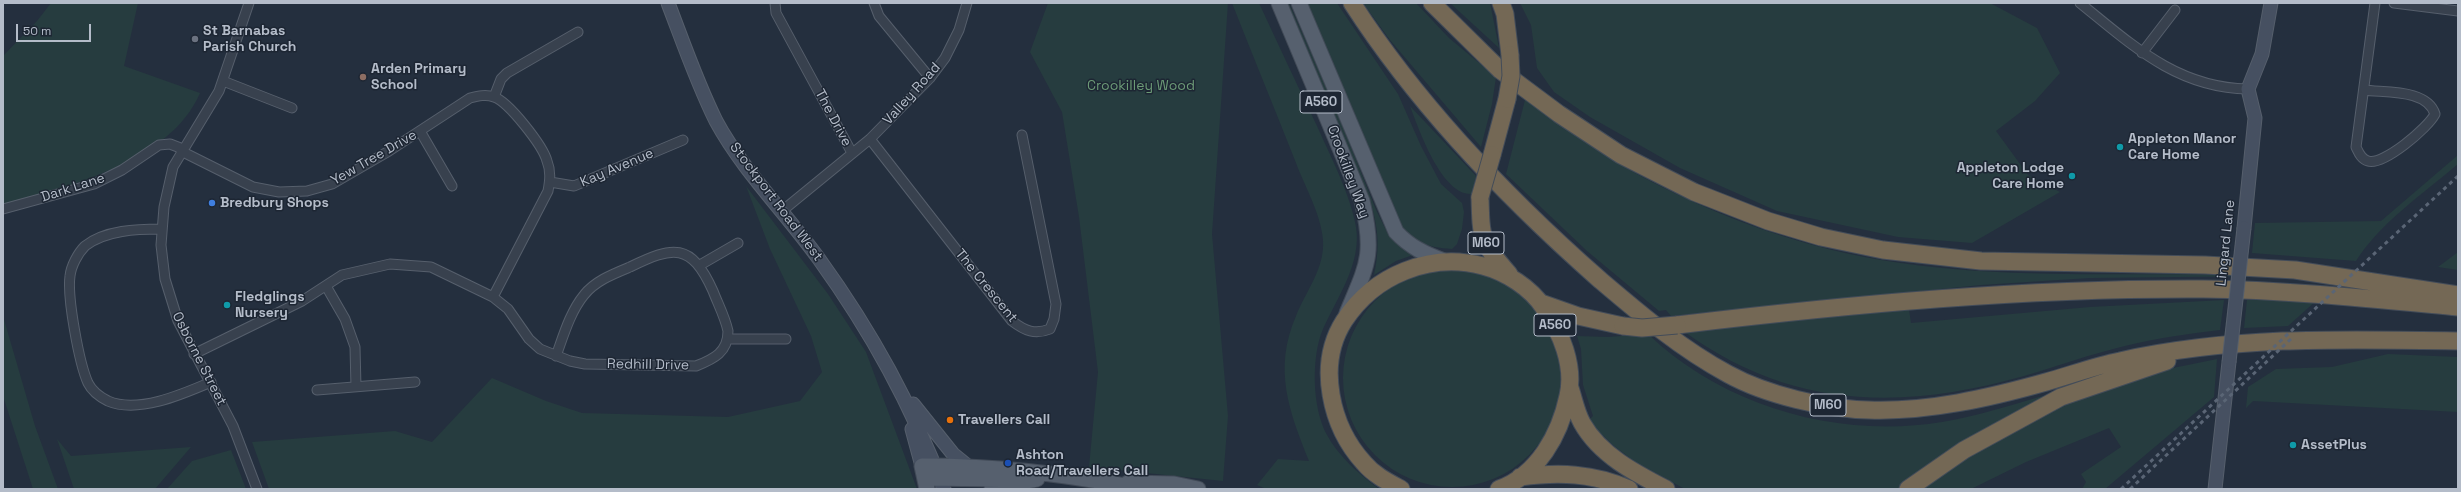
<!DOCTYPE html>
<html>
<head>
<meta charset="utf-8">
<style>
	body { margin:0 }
	#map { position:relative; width:2461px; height:492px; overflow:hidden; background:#242f3e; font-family:"Space Grotesk",sans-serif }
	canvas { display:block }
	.frame { position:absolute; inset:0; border:4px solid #b4bcc9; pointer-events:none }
	.scale { position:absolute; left:16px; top:24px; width:75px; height:18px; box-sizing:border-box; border:2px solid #b4bcc9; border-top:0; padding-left:5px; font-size:12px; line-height:14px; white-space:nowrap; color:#b4bcc9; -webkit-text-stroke:3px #1d2633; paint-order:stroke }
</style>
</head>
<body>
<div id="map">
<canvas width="2461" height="492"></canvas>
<div class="frame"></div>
<div class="scale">50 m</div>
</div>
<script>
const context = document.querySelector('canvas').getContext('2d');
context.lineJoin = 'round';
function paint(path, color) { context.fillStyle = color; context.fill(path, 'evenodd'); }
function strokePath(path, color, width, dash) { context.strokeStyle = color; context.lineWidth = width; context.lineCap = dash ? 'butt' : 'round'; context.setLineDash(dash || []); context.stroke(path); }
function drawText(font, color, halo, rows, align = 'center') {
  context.font = font + ' "Space Grotesk",sans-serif'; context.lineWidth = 3; context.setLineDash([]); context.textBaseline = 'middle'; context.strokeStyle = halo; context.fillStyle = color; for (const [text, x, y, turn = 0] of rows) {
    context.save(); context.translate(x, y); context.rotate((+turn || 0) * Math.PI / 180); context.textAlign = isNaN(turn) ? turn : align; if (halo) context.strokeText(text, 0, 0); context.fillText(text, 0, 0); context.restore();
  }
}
paint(new Path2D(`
	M51 3H138L124 66 200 93C170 163 68 185 3 207V56L37 21Z
	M1048 3H1228L1212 234 1228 416 1223 481 1089 467 1098 372 1079 217 1062 112 1030 52Z
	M1232 3H1259C1278 44 1297 85 1317 126 1330 155 1351 196 1356 227 1362 263 1337 298 1323 329 1311 357 1312 408 1327 435 1338 456 1360 475 1379 489H1266L1257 485 1278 459 1309 461C1289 411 1273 369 1296 316 1306 291 1325 268 1323 240 1321 214 1305 187 1296 163 1275 110 1253 56 1232 3Z
	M1285 3H1289L1337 112 1376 210 1388 234 1413 255 1396 261 1374 275C1379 252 1379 234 1373 211Z
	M1303 3H1337L1398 94 1421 146 1441 184 1462 203 1464 212 1462 229 1457 244 1452 249C1425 247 1418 243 1398 225Z
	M1363 3H1416L1449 38 1496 77 1492 104 1481 147 1390 40Z
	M1450 3H1490L1499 48Z
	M1520 3H1990L2037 28 2060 73 2035 101 1996 131 2028 175 2060 192 1972 243 1898 237 1777 211 1680 168 1590 117 1554 92 1537 68 1531 25Z
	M1525 100C1567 129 1608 160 1654 183 1709 211 1768 234 1828 249 1972 285 2125 270 2272 276L2090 278 1981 285 1671 316 1666 310 1659 311 1587 251 1506 174Z
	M1410 106 1476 176 1472 194C1442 196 1419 130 1410 106Z
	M2458 155V164C2423 194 2381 222 2356 261L2252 253 2255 223 2381 221Z
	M746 186 828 294 866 352 917 489H269L252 442 395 431 432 442 492 378 546 401 582 413 728 417 800 401 822 372 811 336 770 249Z
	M2458 252V270L2438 267Z
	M1343 378a109 109 0 1 1 218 0a109 109 0 1 1-218 0Z
	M2224 300 2220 330C2188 334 2156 338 2125 346 2091 354 2058 366 2024 376 1900 411 1789 409 1682 330L1908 303 1911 323 2090 307Z
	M2247 300H2317L2288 326 2244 328Z
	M3 316 35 426 58 489H33L3 396Z
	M1648 334C1724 407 1839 439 1942 422 1978 416 2014 404 2050 394L1897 489H1685L1638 464 1614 446 1596 429 1590 419 1593 416 1583 385 1581 349 1577 336 1608 337Z
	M2388 354 2458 357V412L2253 401 2246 408 2248 387 2276 369 2332 367Z
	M2217 359 2214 397 2105 489H2082L2086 482 2081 474 2121 447 2109 428 2026 462 1971 489H1919C1979 445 2048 405 2119 382 2151 371 2185 366 2217 359Z
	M57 439 71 456 191 447 155 489H74Z
	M231 450 246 489H167L192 461Z`), '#263c3f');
const street = new Path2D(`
	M249 3 219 91 173 167 164 207 161 245 165 279 178 321 233 426 257 489
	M775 3 776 13 852 153
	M874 3 879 16 930 78
	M2080 3C2132 45 2177 88 2248 89
	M2394 3 2458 11
	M2142 53 2175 10
	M223 81 292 108
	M2364 90C2386 93 2427 89 2435 114 2428 128 2383 166 2368 161 2361 159 2359 153 2356 147L2375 3
	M494 97 501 79 507 73 578 32
	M420 131 452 186
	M870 139 1012 321C1025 331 1035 335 1050 329L1054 319 1056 304 1022 135
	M181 151 253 187 279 192 307 191 332 184 389 151 470 98C478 96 486 94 494 97 509 102 543 146 547 161 551 171 550 180 548 191L493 297
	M550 182 574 186 683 140
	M3 209 94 184 122 170 159 145 170 144 183 149
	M782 211 870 139 930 78 945 58 959 30 967 3
	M161 229C138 229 105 230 85 246 78 253 71 266 70 276 67 297 79 363 88 383 92 391 100 397 108 401 138 414 183 394 211 382
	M700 265 738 243
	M326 286 345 319 355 347 356 387
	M728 339H786
	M194 354 302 301 342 275 390 264 431 267 493 297 508 309 529 339 540 349 570 361 585 364 696 366C714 359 728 352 728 331 725 317 718 304 713 291 691 242 673 246 630 267 613 274 595 281 584 295 570 312 563 337 556 356
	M317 390 415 382`);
const secondary = new Path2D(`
	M668 3C683 42 697 83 716 121 743 171 786 213 819 259 873 334 910 403 944 489
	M2244 228 2255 118 2248 89 2262 54 2271 3
	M913 404 953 454 969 467
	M912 429 922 466
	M2215 489 2229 362`);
const primary = new Path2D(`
	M1279 3 1362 201C1375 255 1367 265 1347 313
	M1299 3 1396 232C1410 247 1425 254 1444 261
	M925 478 1001 479
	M1128 483 1174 484 1198 489
	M992 487 1037 479
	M927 489 922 466C995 466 1069 474 1140 489`);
const highway = new Path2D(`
	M1352 3C1419 107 1507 198 1599 279 1639 313 1681 349 1728 374 1766 395 1826 409 1869 410 1928 412 1989 398 2046 382 2071 375 2095 366 2120 361 2231 336 2345 339 2458 341
	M1432 3 1500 70 1559 114 1621 155 1694 192 1768 221 1821 237 1883 250 1981 261 2205 265 2295 270 2458 295
	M1501 3 1505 14 1510 55
	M1492 155 1507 99
	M1480 197C1481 239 1481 242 1509 274
	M1541 303 1578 316 1623 326
	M1677 325C1852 304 2026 288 2203 289 2288 290 2373 299 2458 307
	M1570 388C1574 400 1576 412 1582 423 1600 455 1635 473 1666 489
	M1520 477C1559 472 1593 473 1629 489
	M1401 489C1388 482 1374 475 1364 463 1331 427 1316 365 1344 321 1374 275 1430 252 1483 266 1506 272 1531 288 1544 308 1561 332 1575 366 1568 396 1560 434 1538 475 1499 489
	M1908 489 1964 450 2061 397 2167 361`);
strokePath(street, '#565f6c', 11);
strokePath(secondary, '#565f6c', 15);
strokePath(primary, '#414a57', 17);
strokePath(highway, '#434c59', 19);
strokePath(street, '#38414e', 9);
strokePath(secondary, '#465061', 13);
strokePath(primary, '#56606e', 15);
strokePath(highway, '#746855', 17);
strokePath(new Path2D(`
	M2121 489 2458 176
	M2130 489 2292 338`), '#5a6575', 3, [4, 4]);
const secondaryBridge = new Path2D(`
	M2229 362 2244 228`);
const highwayBridge = new Path2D(`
	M1507 99 1511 76 1510 55
	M1480 197 1492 155
	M1623 326 1642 328 1677 325`);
strokePath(secondaryBridge, '#565f6c', 15, []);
strokePath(highwayBridge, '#434c59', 19, []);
strokePath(secondaryBridge, '#465061', 13);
strokePath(highwayBridge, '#746855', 17);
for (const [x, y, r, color] of [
	[195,39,4,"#6b7280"],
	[363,77,4,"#8d6e63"],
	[2120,147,4,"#0f9aa8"],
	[2072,176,4,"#0f9aa8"],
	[212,203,4,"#3f7fe0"],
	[227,305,4,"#0f9aa8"],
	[950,420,4,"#e8710a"],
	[2293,445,4,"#0f9aa8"],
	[1008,463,4,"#1a4fb4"]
]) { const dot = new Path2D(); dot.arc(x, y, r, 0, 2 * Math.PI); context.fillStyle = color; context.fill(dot); strokePath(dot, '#1d2633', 1.5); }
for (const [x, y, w] of [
	[1321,102,42],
	[1486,243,36],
	[1555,325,42],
	[1828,405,36]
]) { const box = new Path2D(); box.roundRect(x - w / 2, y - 11, w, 22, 3); context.fillStyle = '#1d2633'; context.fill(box); strokePath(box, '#b4bcc9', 1); }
drawText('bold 13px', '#b4bcc9', null, [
	["A560",1321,102],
	["M60",1486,243],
	["A560",1555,325],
	["M60",1828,405]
]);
drawText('bold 14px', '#b4bcc9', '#1d2633', [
	["St Barnabas",203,31],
	["Parish Church",203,47],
	["Arden Primary",371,69],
	["School",371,85],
	["Appleton Manor",2128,139],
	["Care Home",2128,155],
	["Appleton Lodge",2064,168,"right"],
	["Care Home",2064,184,"right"],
	["Bredbury Shops",220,203],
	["Fledglings",235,297],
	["Nursery",235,313],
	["Travellers Call",958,420],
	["AssetPlus",2301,445],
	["Ashton",1016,455],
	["Road/Travellers Call",1016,471]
], 'left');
drawText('14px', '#6b9a76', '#1d2633', [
	["Crookilley Wood",1141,86]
]);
drawText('14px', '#b4bcc9', '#1d2633', [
	["Valley Road",912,94,-48],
	["The Drive",833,118,62],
	["Yew Tree Drive",374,158,-30],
	["Kay Avenue",617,168,-23],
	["Crookilley Way",1348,172,70],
	["Dark Lane",73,188,-18],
	["Stockport Road West",776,202,53],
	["Lingard Lane",2226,243,-84],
	["The Crescent",986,286,51],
	["Osborne Street",199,359,63],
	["Redhill Drive",648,365,1]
]);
</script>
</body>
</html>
